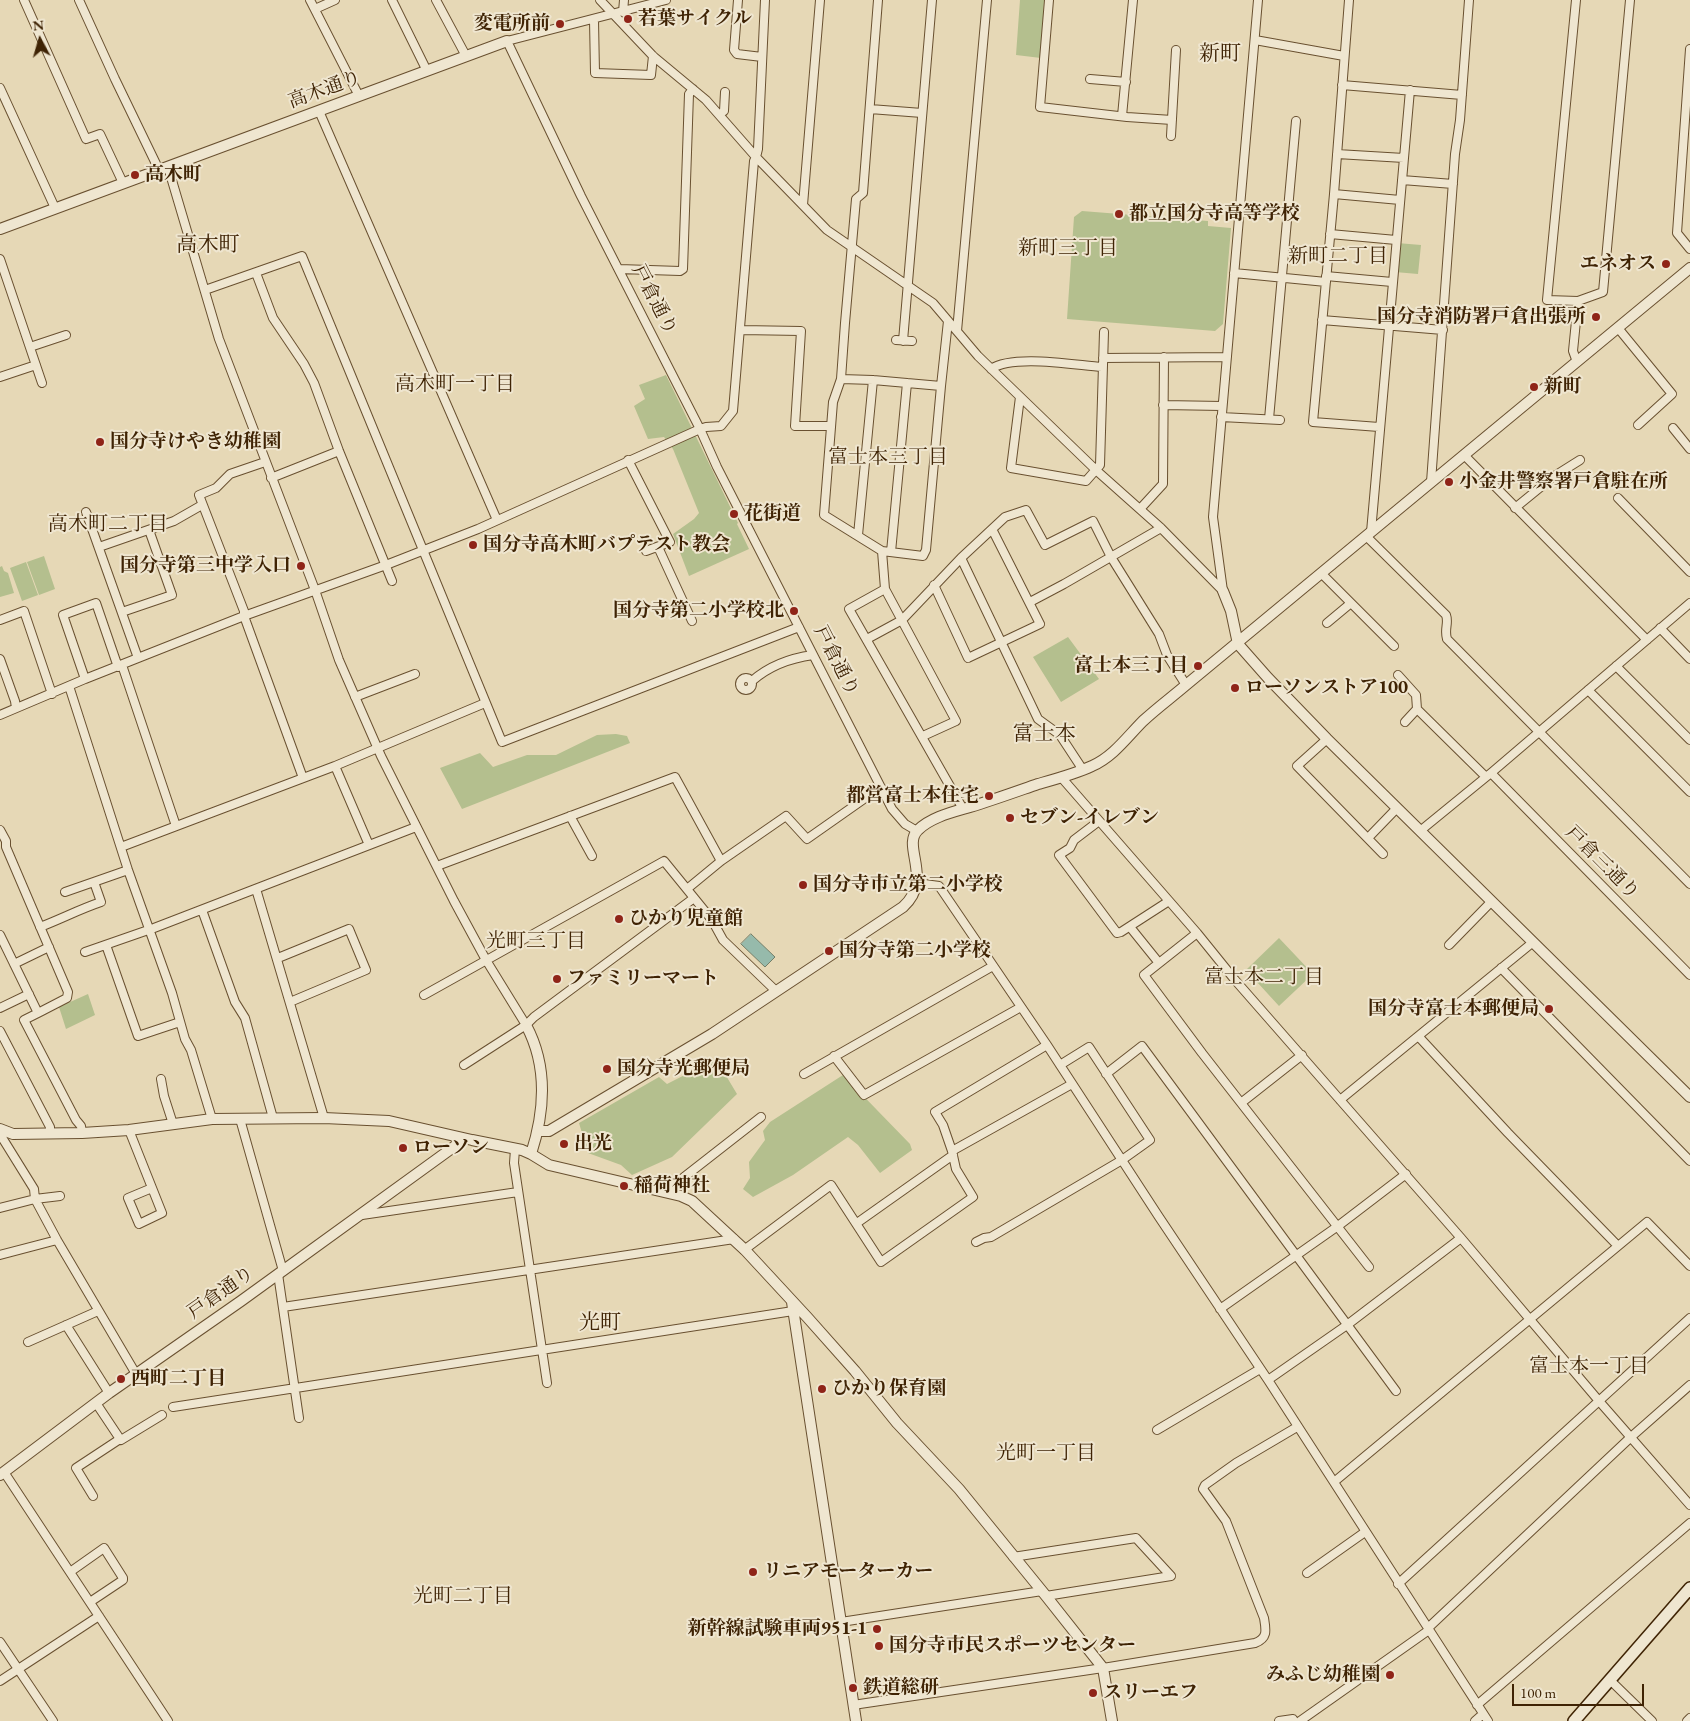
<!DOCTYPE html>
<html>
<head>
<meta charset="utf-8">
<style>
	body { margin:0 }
	#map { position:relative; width:1690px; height:1721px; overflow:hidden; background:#e6d8b6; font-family:"EB Garamond",serif }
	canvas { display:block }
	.north { position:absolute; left:15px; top:15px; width:50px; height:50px; -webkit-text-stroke:4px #efe6d0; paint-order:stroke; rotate:354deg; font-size:14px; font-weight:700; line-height:20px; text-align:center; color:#3f2304 }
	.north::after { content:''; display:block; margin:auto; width:18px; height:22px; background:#3f2304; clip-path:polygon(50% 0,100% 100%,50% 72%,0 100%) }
	.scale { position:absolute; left:1512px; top:1684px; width:132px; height:22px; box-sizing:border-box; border:2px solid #3f2304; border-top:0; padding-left:6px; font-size:15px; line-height:18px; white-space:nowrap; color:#3f2304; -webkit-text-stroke:4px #efe6d0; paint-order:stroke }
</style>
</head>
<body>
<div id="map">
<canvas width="1690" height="1721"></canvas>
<div class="north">N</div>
<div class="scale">100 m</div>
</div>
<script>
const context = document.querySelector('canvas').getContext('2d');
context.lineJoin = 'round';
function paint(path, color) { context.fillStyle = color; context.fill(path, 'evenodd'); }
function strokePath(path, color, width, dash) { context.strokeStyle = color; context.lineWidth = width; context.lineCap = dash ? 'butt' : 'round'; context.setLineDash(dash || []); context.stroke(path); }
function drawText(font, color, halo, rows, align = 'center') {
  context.font = font + ' "EB Garamond","Noto Serif JP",serif'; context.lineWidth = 4; context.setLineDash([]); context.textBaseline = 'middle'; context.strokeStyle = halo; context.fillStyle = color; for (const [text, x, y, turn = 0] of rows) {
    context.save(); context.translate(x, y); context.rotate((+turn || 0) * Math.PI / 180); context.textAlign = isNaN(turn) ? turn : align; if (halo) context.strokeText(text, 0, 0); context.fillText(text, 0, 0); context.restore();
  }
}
paint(new Path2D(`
	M1020 0H1044L1041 58 1016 55Z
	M1082 211 1208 221V226L1231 228 1223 324 1215 331 1067 319 1074 217Z
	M1397 243 1421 245 1418 274 1395 272Z
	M666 375 738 523 737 524 749 549 689 576 673 534 694 519 699 513 673 449 664 437 648 439 634 406 645 399 639 385Z
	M44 556 55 589 39 595 27 562Z
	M26 562 38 595 22 601 10 568Z
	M2 566 4 571 8 573 14 593 0 597V567Z
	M1068 637 1099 679 1061 702 1033 657Z
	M616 734 627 736 630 743 462 809 440 768 480 753 493 767 527 755H556L597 735Z
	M1279 938 1313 974 1279 1006 1246 970Z
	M88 994 95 1015 66 1029 59 1007Z
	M716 1059 737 1094 672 1157 632 1175 621 1165 588 1153 579 1123 659 1077 667 1084Z
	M843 1075 910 1144 912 1150 880 1173 858 1145 848 1137 793 1175 753 1197 743 1189 750 1178 749 1162 765 1140 763 1131 770 1122Z`), '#b4bf8e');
const water = new Path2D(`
	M751 934 775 957 765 967 741 944Z`);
paint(water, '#96baab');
strokePath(water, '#737e68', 1);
const minor = new Path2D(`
	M24 0 86 139 100 134 123 183
	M79 0 115 79 159 170
	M310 0 359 96
	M392 0 427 71
	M436 0 466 56
	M600 0 653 56 706 100 756 157 827 230 933 303 978 356 1097 471 1161 528 1223 591
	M666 0 507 41 581 196 700 429 717 467 892 809 905 824 917 831
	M738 0 734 50 737 54 762 57
	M878 0 863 193 856 199 845 323 841 379 833 402 824 515 882 551 923 556 926 550 941 386
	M1049 0 1040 107 1127 117 1172 120
	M1349 0 1334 194 1313 422 1379 427
	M1576 0 1547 300 1578 301 1573 351 1577 362
	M315 9 335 0
	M623 12 624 0
	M594 20 595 73 651 75 653 56
	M1255 40 1344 56
	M1690 49 1677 233 1690 249
	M1090 79 1126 82
	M1342 85 1462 95
	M0 88 55 208
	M870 109 922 113
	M319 111 497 520
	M719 115 724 111 725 92
	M1122 116 1133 0
	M1171 136 1176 50
	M1337 154 1404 158
	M168 167 219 339 315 590 339 660 381 756 454 901 486 960 526 1025
	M1402 180 1453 184
	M1334 194 1400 200
	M803 205 820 0
	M1330 234 1396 240
	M0 259 42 383
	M619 269 680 271 683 269 689 94 693 89
	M256 273 273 318 304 364 314 383 339 451 392 581
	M1234 273 1326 282
	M1326 276 1392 282
	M205 290 302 256 502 742 799 627
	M1578 301 1603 292 1630 0
	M1322 320 1443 330
	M1618 328 1672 394 1638 425
	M741 330 801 331 795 426H831
	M957 331 987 0
	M896 340 912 341
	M903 341 932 0
	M30 347 66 335
	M1103 358 1227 357
	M991 369C1013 354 1074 365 1102 367
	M0 377 36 365
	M841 379 873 380 941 386 948 321
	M1020 397 1011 468 1086 481 1100 465 1104 332
	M1163 405 1222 406
	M1221 417 1280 420
	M1269 419 1296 121
	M1673 428 1690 449
	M1464 455 1647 640
	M628 460 670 542 646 551
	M265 462 230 474 216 488 199 495 244 611V616L303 778
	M271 478 339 451
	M1431 482 1455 154 1460 120 1469 0
	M1618 498 1690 572
	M1515 508 1553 477 1580 460
	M1140 509 1163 484 1164 357
	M86 512 138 658
	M1371 532 1410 90
	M858 535 873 380
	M1366 536 1446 615C1449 623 1444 629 1447 639L1690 884
	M99 547 174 521 202 505
	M658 547 692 621
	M882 551 885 589 956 721 923 736
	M891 552 907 383
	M961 558 1038 719 1060 735 1083 770
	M1321 573 1394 646
	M934 585 968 658 1040 624 992 529
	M885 589 849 609 963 809
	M1223 591 1213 517 1258 0
	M1030 602 1064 584 1161 528
	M122 612 172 595 149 530
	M0 620 24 611 52 694
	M1327 623 1351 603
	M1660 628 1690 659
	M867 639 902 620 961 558 1005 517 1026 510 1045 545 1093 521 1111 557 1159 634 1167 655 1186 685
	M0 659 15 701 16 708
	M122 665 176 826
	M1616 666 1690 740
	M1398 675 1416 695 1417 709 1486 777
	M740 684a6 6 0 1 1 12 0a6 6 0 1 1-12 0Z
	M85 679 63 615 96 603 118 667
	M752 681C769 666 791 658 813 655
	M69 686 128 870 172 993 185 1039 191 1050 212 1119
	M1588 690 1690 792
	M355 697 415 674
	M0 715 85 679 244 616 386 565 478 529 700 429 706 427 721 426 733 411 754 161 756 157 758 149 765 0
	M1405 722 1417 709
	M1327 739 1297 766 1383 854
	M335 766 369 845
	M1491 773 1690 975
	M1061 777 1197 933 1235 980 1461 1238 1599 1401 1690 1505
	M570 816 592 856
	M1099 821 1074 840 1070 848 1059 855 1117 933 1121 932 1169 901
	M0 830 6 841V847L68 992 67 998 38 1013 0 935
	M1420 831 1491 773 1690 603
	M1368 838 1397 808
	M121 847 335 766 485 703
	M437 866 675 777 721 861
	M917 883 939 886 1047 1045 1159 1217 1268 1380 1488 1721
	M256 889 324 1118
	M687 889 721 861 786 816 807 839 881 787
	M65 892 128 870
	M202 910 235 1002 245 1018 273 1118
	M40 927C61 919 80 909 101 902L94 882
	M1130 927 1159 963
	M1197 933 1144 975 1202 1053 1369 1267
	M106 945 138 1036 180 1022
	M1449 945 1491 902
	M85 952 154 928 416 827
	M278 958 349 929 366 970 290 1002
	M14 964 49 947
	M1501 968 1690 1161
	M424 995 664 861 712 920 723 940 776 991
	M0 1008 29 994
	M38 1013 24 1020 76 1120 81 1126 82 1133
	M0 1031 50 1127V1133
	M1419 1037 1508 1133 1618 1246
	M834 1056 864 1095 1021 1007
	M464 1065 526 1025 534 1017 694 898
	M804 1074 993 966
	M1106 1074 1142 1046 1396 1391
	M161 1079 164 1096 173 1124
	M1340 1100 1532 943
	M1241 1103 1302 1055
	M240 1119 283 1271
	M0 1129 3 1139 34 1189 35 1199 57 1240 136 1374
	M129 1130 162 1213 139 1224 128 1198 152 1188
	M515 1149 514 1163 547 1383
	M952 1151 1072 1084
	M665 1192 761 1117
	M0 1208 35 1199 60 1196
	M362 1215 518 1192
	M857 1223 953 1155
	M976 1242 984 1238 991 1237 1122 1160 1150 1140 1089 1047 1060 1065
	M744 1250 831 1185 881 1262 973 1197 956 1169 952 1151 943 1125 935 1112 1047 1045
	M0 1255 57 1240
	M278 1274 299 1418
	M283 1307 734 1239
	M1220 1309 1338 1226 1406 1174
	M66 1325 109 1393
	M28 1342 98 1311
	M1268 1380 1347 1325 1461 1238
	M173 1407 793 1311
	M1157 1430 1260 1369
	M120 1439 121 1440 162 1415
	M4 1472 168 1721
	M1334 1482 1647 1222 1690 1266
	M93 1496 76 1468 120 1439 96 1403
	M1013 1557 1136 1538 1171 1576 1046 1596
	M70 1572 104 1548 123 1578V1580L90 1602
	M1307 1573 1365 1532
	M1398 1584 1690 1318
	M841 1622 1042 1591
	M1428 1628 1631 1437 1690 1385
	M0 1642 53 1721
	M1610 1680 1652 1721
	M0 1681 99 1616
	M853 1705 1103 1668 1255 1643C1268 1638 1266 1630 1264 1618L1226 1521 1203 1489 1205 1485 1236 1463 1297 1427
	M1477 1705 1690 1523
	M1279 1721 1293 1719 1294 1721
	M1300 1721 1429 1630
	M1475 1721 1483 1714
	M1687 1721 1690 1718`);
const tertiary = new Path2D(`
	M0 229 507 41
	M1223 591 1231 611 1238 644 1268 678 1327 739 1690 1097
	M526 1025C548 1066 545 1111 531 1154
	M0 1129 13 1134 82 1133 129 1130 212 1119 324 1118 389 1121 472 1140 522 1150 531 1154 549 1165 681 1196 692 1201 745 1250 807 1317 855 1371 897 1423 959 1489 1046 1596 1103 1668 1112 1721
	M539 1131H549L712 1034 903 907C934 879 901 846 918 830 931 817 953 812 970 807 993 800 1015 792 1038 784 1056 779 1075 774 1092 766 1113 757 1127 737 1143 721 1157 708 1172 697 1186 685L1690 268
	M792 1302 856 1721
	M0 1475 109 1393 241 1301 455 1146 461 1138`);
const secondary = new Path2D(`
	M1574 1721 1690 1588`);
strokePath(minor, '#695030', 10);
strokePath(tertiary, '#695030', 12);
strokePath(secondary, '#3f2304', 14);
strokePath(minor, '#efe6d0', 8);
strokePath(tertiary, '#efe6d0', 10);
strokePath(secondary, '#efe6d0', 11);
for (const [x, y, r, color] of [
	[628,19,5,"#8f2418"],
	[560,24,5,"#8f2418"],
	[135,175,5,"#8f2418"],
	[1119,214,5,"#8f2418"],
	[1666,264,5,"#8f2418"],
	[1596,317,5,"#8f2418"],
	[1534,387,5,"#8f2418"],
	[100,442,5,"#8f2418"],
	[1449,482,5,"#8f2418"],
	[734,514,5,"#8f2418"],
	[473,545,5,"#8f2418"],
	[301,566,5,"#8f2418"],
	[794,611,5,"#8f2418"],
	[1198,666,5,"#8f2418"],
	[1235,688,5,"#8f2418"],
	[989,796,5,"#8f2418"],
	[1010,818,5,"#8f2418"],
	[803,885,5,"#8f2418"],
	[619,919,5,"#8f2418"],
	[829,951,5,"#8f2418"],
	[557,979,5,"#8f2418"],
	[1549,1009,5,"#8f2418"],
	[607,1069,5,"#8f2418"],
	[564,1144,5,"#8f2418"],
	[403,1148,5,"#8f2418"],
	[624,1186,5,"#8f2418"],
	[121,1379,5,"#8f2418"],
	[822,1389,5,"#8f2418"],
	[753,1572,5,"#8f2418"],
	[877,1629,5,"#8f2418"],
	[879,1646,5,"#8f2418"],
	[1390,1675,5,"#8f2418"],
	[853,1688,5,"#8f2418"],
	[1093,1693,5,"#8f2418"]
]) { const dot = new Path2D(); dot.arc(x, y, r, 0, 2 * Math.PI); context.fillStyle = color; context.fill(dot); strokePath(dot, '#efe6d0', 2); }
drawText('bold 19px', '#3f2304', '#efe6d0', [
	["若葉サイクル",638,19],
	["変電所前",550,24,"right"],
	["高木町",145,175],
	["都立国分寺高等学校",1129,214],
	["エネオス",1656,264,"right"],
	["国分寺消防署戸倉出張所",1586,317,"right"],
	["新町",1544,387],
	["国分寺けやき幼稚園",110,442],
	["小金井警察署戸倉駐在所",1459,482],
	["花街道",744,514],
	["国分寺高木町バプテスト教会",483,545],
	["国分寺第三中学入口",291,566,"right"],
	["国分寺第二小学校北",784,611,"right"],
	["富士本三丁目",1188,666,"right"],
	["ローソンストア100",1245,688],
	["都営富士本住宅",979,796,"right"],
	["セブン-イレブン",1020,818],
	["国分寺市立第二小学校",813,885],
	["ひかり児童館",629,919],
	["国分寺第二小学校",839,951],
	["ファミリーマート",567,979],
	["国分寺富士本郵便局",1539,1009,"right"],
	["国分寺光郵便局",617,1069],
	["出光",574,1144],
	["ローソン",413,1148],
	["稲荷神社",634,1186],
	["西町二丁目",131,1379],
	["ひかり保育園",832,1389],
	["リニアモーターカー",763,1572],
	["新幹線試験車両951-1",867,1629,"right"],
	["国分寺市民スポーツセンター",889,1646],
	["みふじ幼稚園",1380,1675,"right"],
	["鉄道総研",863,1688],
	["スリーエフ",1103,1693]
], 'left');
drawText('19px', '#3f2304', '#efe6d0', [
	["高木通り",325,90,-20],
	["戸倉通り",654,300,63],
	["戸倉通り",836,661,63],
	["戸倉三通り",1602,863,45],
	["戸倉通り",221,1293,-35]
]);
drawText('20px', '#3f2304', '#efe6d0', [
	["新町三丁目",1068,249],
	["新町二丁目",1338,257],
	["高木町一丁目",455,385],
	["富士本三丁目",888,458],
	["高木町二丁目",108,525],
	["光町三丁目",536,942],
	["富士本二丁目",1264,978],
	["富士本一丁目",1589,1367],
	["光町一丁目",1046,1454],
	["光町二丁目",463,1597]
]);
drawText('21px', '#3f2304', '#efe6d0', [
	["新町",1220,54],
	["高木町",208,245],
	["富士本",1044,734],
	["光町",600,1323]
]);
</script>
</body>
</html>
